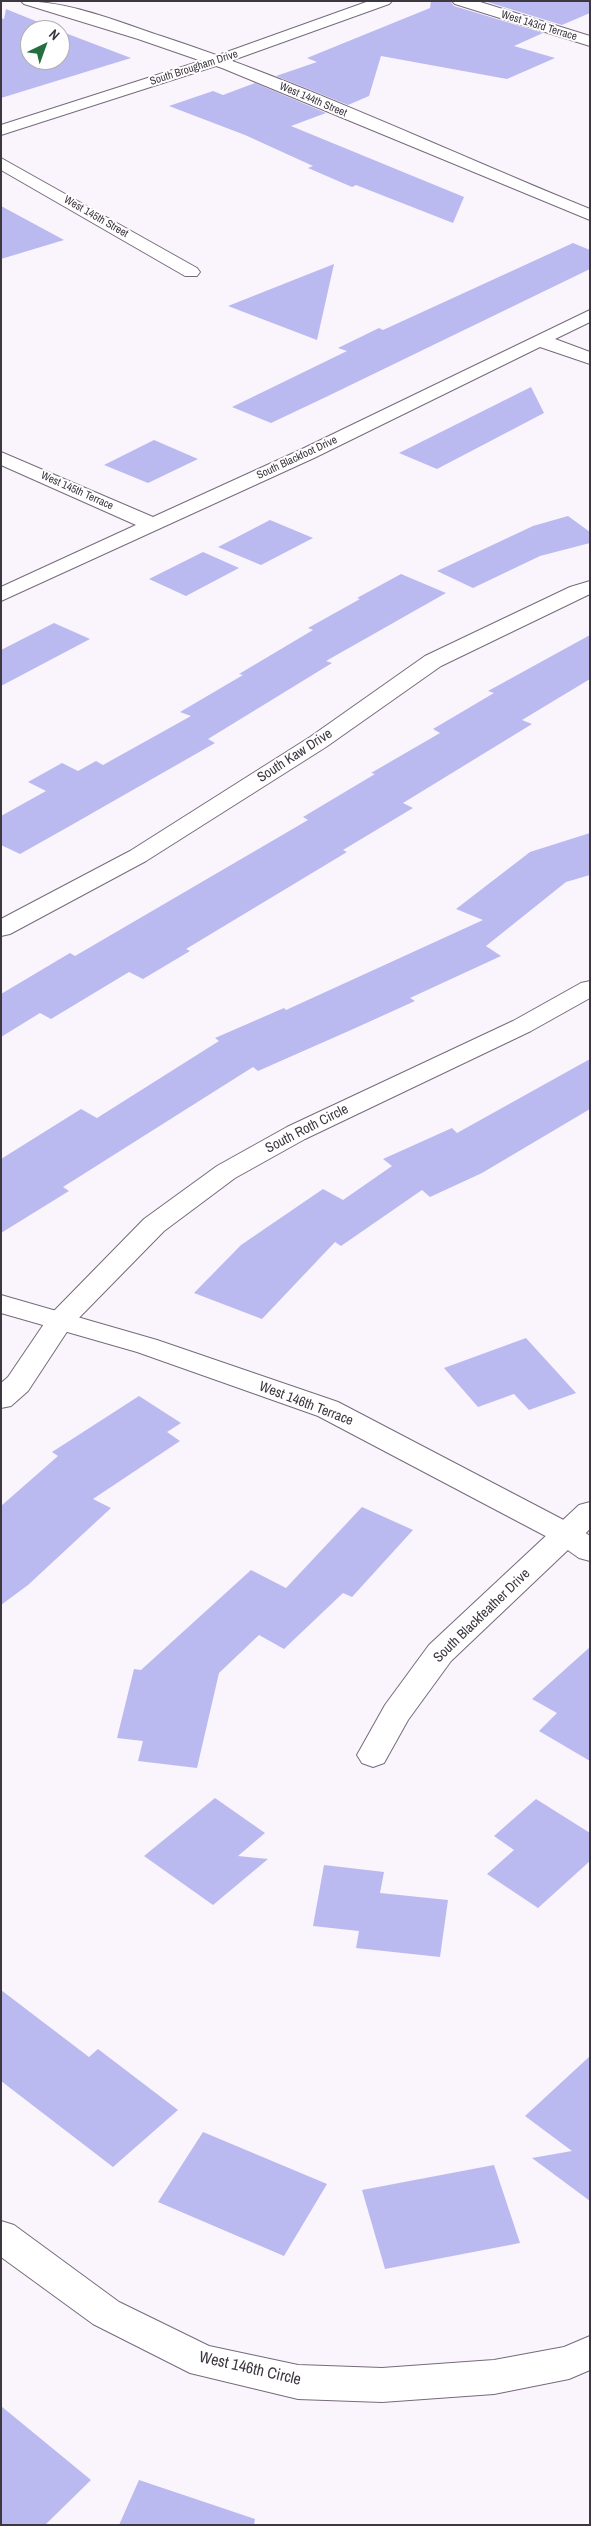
<!DOCTYPE html>
<html>
<head>
<meta charset="utf-8">
<style>
	body { margin:0 }
	#map { position:relative; width:591px; height:2526px; overflow:hidden; background:#faf4fc; font-family:"Archivo Narrow",sans-serif }
	canvas { display:block }
	.frame { position:absolute; inset:0; border:2px solid #3d373f; pointer-events:none }
	.north { position:absolute; left:20px; top:20px; width:50px; height:50px; box-sizing:border-box; background:#fff; border:1px solid #b1afb2; border-radius:50%; rotate:42deg; font-size:14px; font-weight:700; line-height:20px; text-align:center; color:#3d373f }
	.north::after { content:''; display:block; margin:auto; width:18px; height:22px; background:#236f3e; clip-path:polygon(50% 0,100% 100%,50% 72%,0 100%) }
</style>
</head>
<body>
<div id="map">
<canvas width="591" height="2526"></canvas>
<div class="frame"></div>
<div class="north">N</div>
</div>
<script>
const context = document.querySelector('canvas').getContext('2d');
context.lineJoin = 'round';
function paint(path, color) { context.fillStyle = color; context.fill(path, 'evenodd'); }
function strokePath(path, color, width, dash) { context.strokeStyle = color; context.lineWidth = width; context.lineCap = dash ? 'butt' : 'round'; context.setLineDash(dash || []); context.stroke(path); }
function drawText(font, color, halo, rows, align = 'center') {
  context.font = font + ' "Archivo Narrow",sans-serif'; context.lineWidth = 4; context.setLineDash([]); context.textBaseline = 'middle'; context.strokeStyle = halo; context.fillStyle = color; for (const [text, x, y, turn = 0] of rows) {
    context.save(); context.translate(x, y); context.rotate((+turn || 0) * Math.PI / 180); context.textAlign = isNaN(turn) ? turn : align; if (halo) context.strokeText(text, 0, 0); context.fillText(text, 0, 0); context.restore();
  }
}
paint(new Path2D(`
	M431 1H450L454 6 543 33 514 46 555 58 507 79 381 56 369 96 348 105 276 76 317 62 307 58 430 8Z
	M484 1H590V13L562 25Z
	M6 9 58 30H30V60H60V31L131 58 1 98V18L4 19Z
	M255 83 326 113 291 126 464 197 453 223 356 185 352 187 308 168 313 166 245 135 169 106 213 91 223 95Z
	M1 206 64 240 1 259Z
	M573 243 590 250V269L328 396 271 423 232 407 347 351 338 348 379 328 383 330Z
	M334 264 317 340 228 306Z
	M531 387 544 413 437 469 399 453Z
	M154 440 198 459 148 483 104 465Z
	M568 516 590 532V543L540 556 473 588 437 571 533 526Z
	M270 520 313 538 261 565 218 547Z
	M203 552 239 568 186 596 149 579Z
	M401 574 446 593 326 661 332 663 208 739 215 743 68 827 20 854 1 845V816L46 791 28 782 62 763 78 771 96 761 103 765 191 716 180 712 243 675 239 674 313 630 308 628 360 599 357 598Z
	M54 623 90 639 1 686V650Z
	M590 635V679L522 720 532 724 403 803 413 808 343 850 347 852 186 949 190 951 143 979 129 972 51 1019 40 1013 1 1037V994L70 953 75 956 308 820 303 817 375 774 371 773 440 733 433 729 494 693 488 691Z
	M590 833V875L566 882 486 946 501 956 410 998 415 1001 351 1030 258 1071 253 1067 63 1187 69 1191 1 1233V1159L81 1109 97 1118 219 1041 215 1038 284 1008 286 1010 483 920 456 909 530 852Z
	M590 1059V1109L482 1173 430 1197 422 1190 341 1246 335 1242 262 1319 194 1293 241 1245 323 1189 343 1200 392 1166 383 1159 452 1128 457 1133Z
	M526 1338 576 1393 529 1410 514 1394 478 1407 444 1368Z
	M139 1396 181 1423 167 1432 180 1441 93 1499 111 1508 28 1585 1 1605V1506L58 1456 52 1452Z
	M362 1507 413 1530 352 1597 343 1593 284 1649 259 1635 219 1673 197 1768 138 1761 143 1741 117 1738 134 1669 141 1670 251 1570 286 1588Z
	M590 1647V1761L539 1731 557 1713 532 1699Z
	M215 1798 265 1833 238 1856 268 1859 213 1905 144 1856Z
	M536 1799 590 1833V1861L538 1908 487 1874 514 1850 494 1836Z
	M324 1865 384 1872 380 1893 448 1900 440 1957 356 1948 359 1931 313 1926Z
	M1 1990 89 2057 98 2049 178 2110 113 2167 1 2081Z
	M590 2056V2201L532 2158 572 2151 525 2116Z
	M203 2132 327 2184 284 2256 158 2202Z
	M494 2165 520 2243 385 2269 362 2190Z
	M1 2406 91 2480 45 2525H1Z
	M139 2480 255 2519 254 2525H119Z`), '#babaf1');
const minor = new Path2D(`
	M21 1C68 1 116 21 161 36 307 84 447 151 590 209V220L222 68 138 39 24 4Z
	M452 1H477L590 36V46L455 4Z
	M1 158 197 268 200 272 197 276H185L1 170Z
	M590 310V322L555 339 590 352V364L540 347 314 458 1 601V587L136 525 1 465V452L153 517 300 450Z
	M590 581V594L441 666 326 747 146 861 10 934 1 936V919L130 851 310 737 425 656 570 587Z
	M590 981V998L531 1031 305 1139 235 1178 164 1231 70 1327 28 1391 11 1406 1 1408V1383L8 1377 50 1315 144 1219 217 1166 287 1127 513 1021 581 983Z
	M590 1502V1529L451 1661 408 1720 384 1763 373 1767 362 1763 357 1755 385 1705 429 1645 579 1505Z
	M1 2221 14 2225 119 2302 209 2346 298 2365 382 2368 494 2360 564 2347 590 2336V2370L569 2379 494 2394 382 2402 298 2399 190 2373 93 2324 1 2257Z`);
const tertiary = new Path2D(`
	M369 1H392L389 4 222 64 1 135V125L210 58Z
	M1 1295 157 1340 338 1402 577 1527 590 1536V1561L579 1558 555 1541 318 1416 137 1352 1 1313Z`);
strokePath(minor, '#776a7c', 2);
strokePath(tertiary, '#776a7c', 2);
paint(minor, '#fff');
paint(tertiary, '#fff');
drawText('11px', '#3d373f', '#fff', [
	["West 143rd Terrace",539,26,17],
	["South Brougham Drive",194,68,-18],
	["West 144th Street",313,100,23],
	["West 145th Street",96,217,30],
	["South Blackfoot Drive",297,458,-25],
	["West 145th Terrace",77,491,24]
]);
drawText('14px', '#3d373f', '#fff', [
	["South Kaw Drive",295,756,-33],
	["South Roth Circle",307,1129,-27],
	["West 146th Terrace",306,1404,21],
	["South Blackfeather Drive",482,1616,-44]
]);
drawText('16px', '#3d373f', '#fff', [
	["West 146th Circle",250,2369,13]
]);
</script>
</body>
</html>
